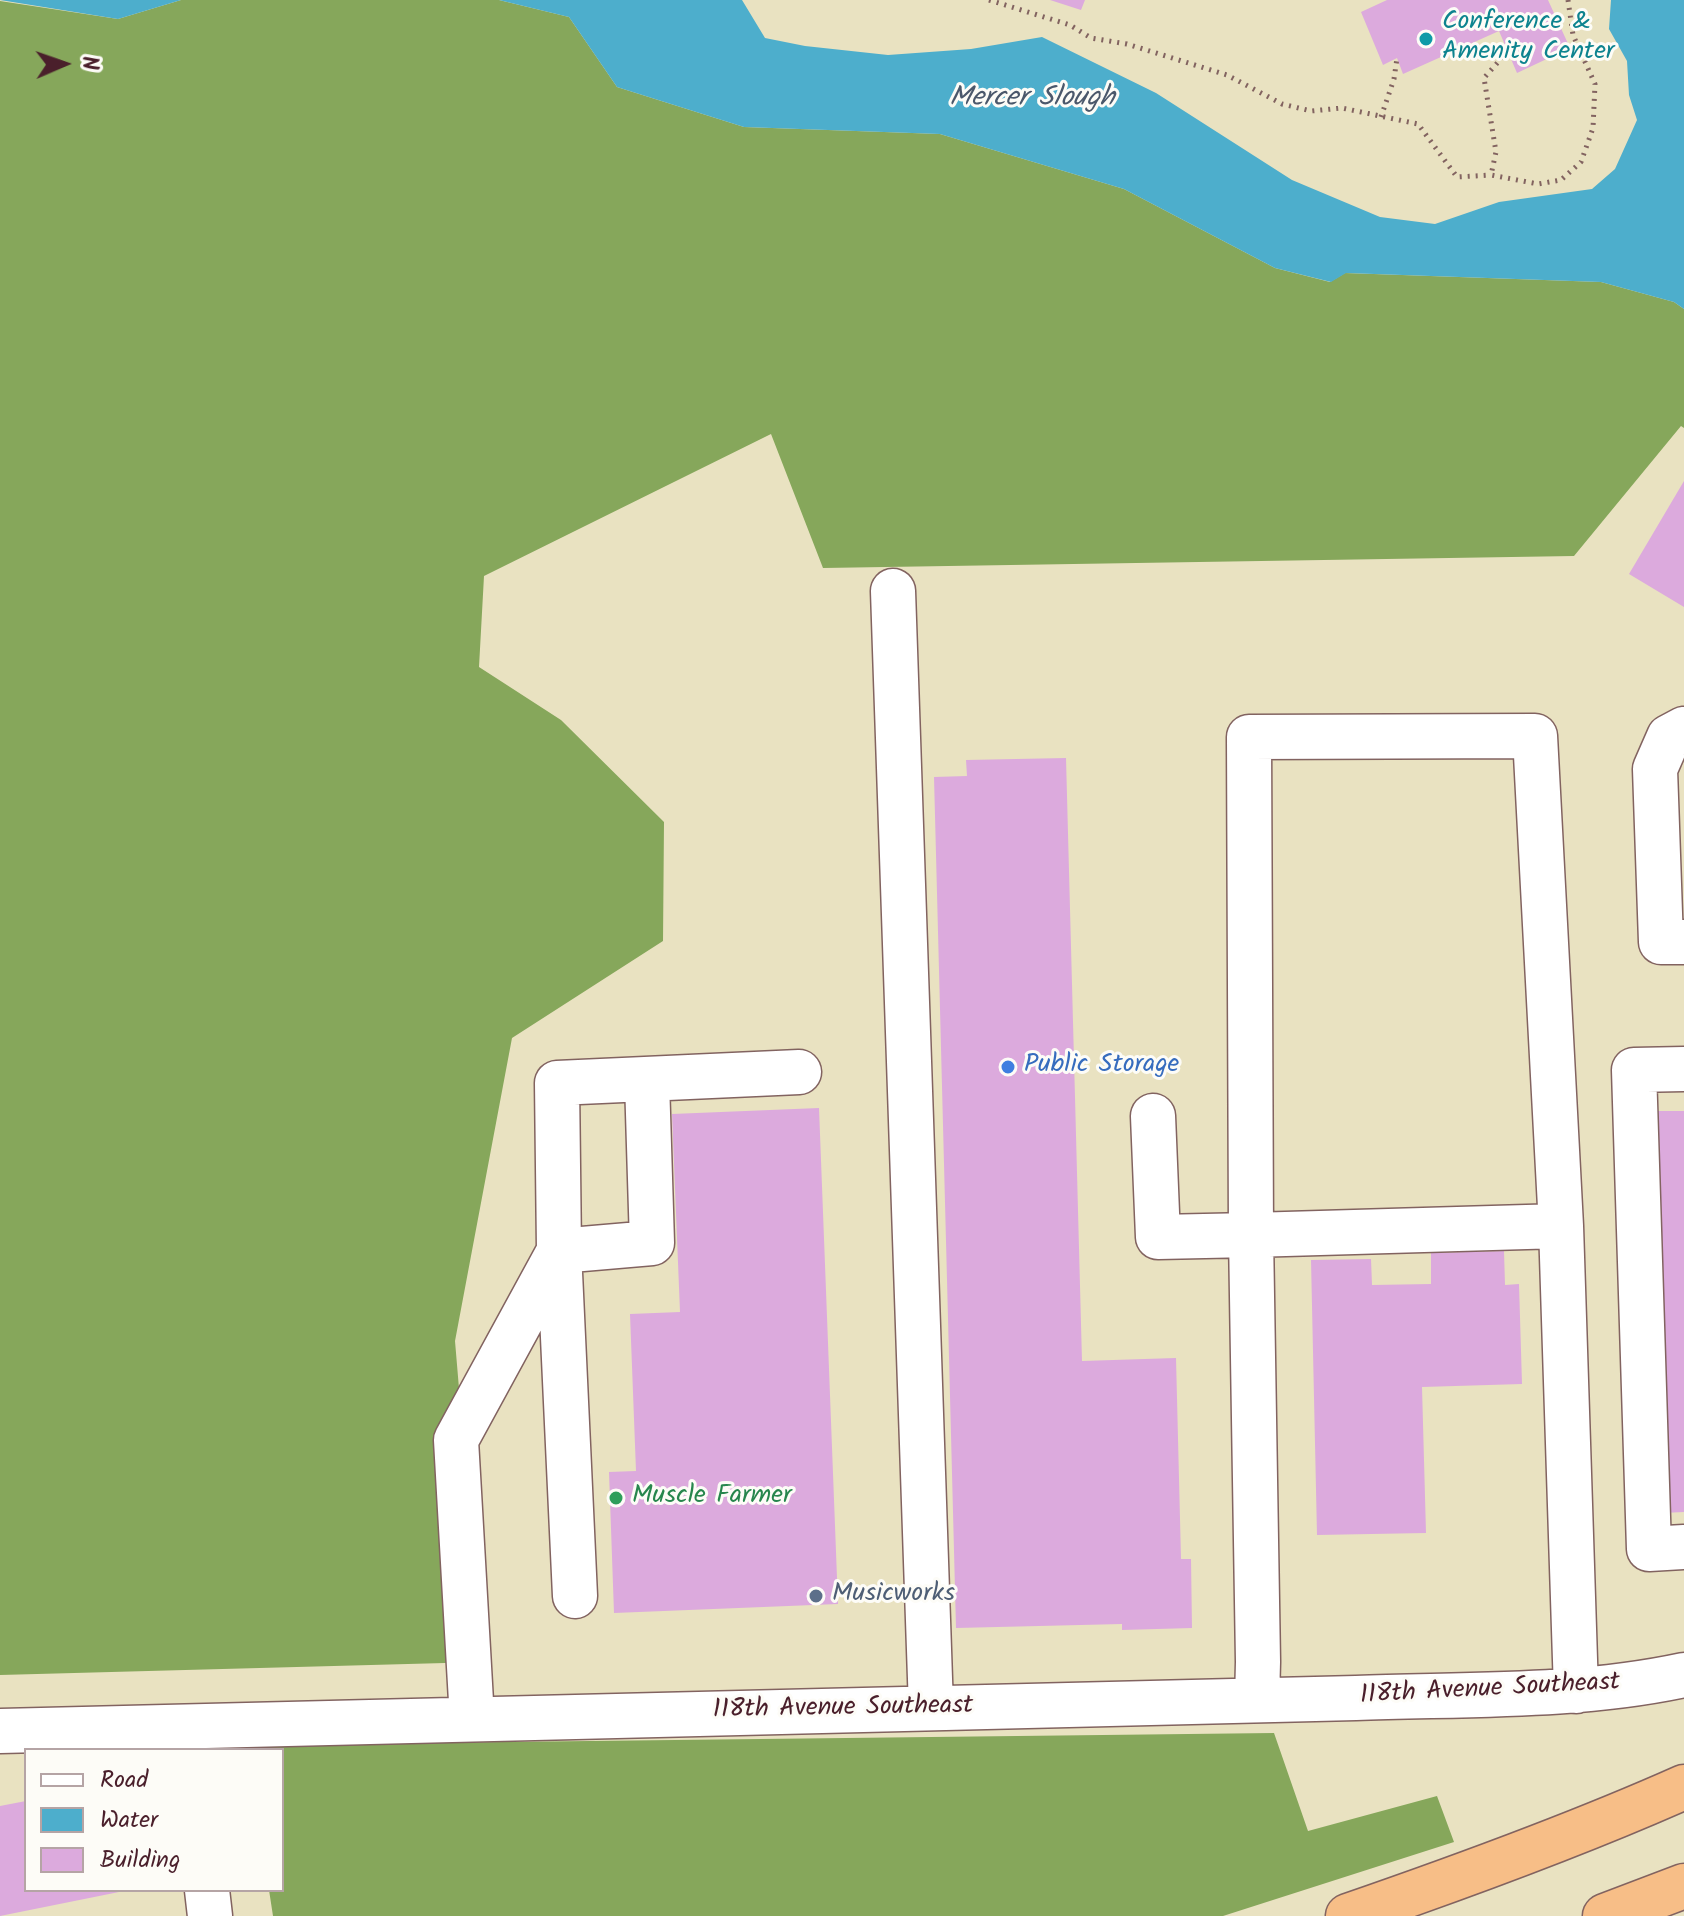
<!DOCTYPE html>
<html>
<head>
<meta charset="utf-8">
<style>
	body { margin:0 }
	#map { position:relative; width:1684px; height:1916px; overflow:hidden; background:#e9e2c1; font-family:Kalam,sans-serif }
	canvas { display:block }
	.legend { position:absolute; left:24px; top:1748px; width:260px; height:144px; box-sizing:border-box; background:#fdfcf7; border:2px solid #b5a4a5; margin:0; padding:10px 14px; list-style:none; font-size:24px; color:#4a1f2b }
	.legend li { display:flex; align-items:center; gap:16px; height:40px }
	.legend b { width:40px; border:2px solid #b5a4a5 }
	.north { position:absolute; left:24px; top:24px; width:80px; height:80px; -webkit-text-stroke:6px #fdfcf7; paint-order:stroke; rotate:88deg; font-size:22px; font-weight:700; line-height:32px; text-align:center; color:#4a1f2b }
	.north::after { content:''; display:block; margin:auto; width:28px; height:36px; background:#4a1f2b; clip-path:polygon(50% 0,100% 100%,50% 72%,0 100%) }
</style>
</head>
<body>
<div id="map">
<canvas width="1684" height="1916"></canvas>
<ul class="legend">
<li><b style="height:10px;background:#fff"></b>Road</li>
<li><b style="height:22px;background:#4daecc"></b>Water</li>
<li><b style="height:22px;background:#dcaadd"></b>Building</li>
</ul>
<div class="north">N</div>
</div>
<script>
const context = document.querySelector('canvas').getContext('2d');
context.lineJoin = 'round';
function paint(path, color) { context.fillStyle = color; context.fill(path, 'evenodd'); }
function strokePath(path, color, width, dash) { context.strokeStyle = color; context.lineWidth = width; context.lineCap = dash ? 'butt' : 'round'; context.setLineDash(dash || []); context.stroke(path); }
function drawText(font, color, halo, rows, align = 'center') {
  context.font = font + ' Kalam,sans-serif'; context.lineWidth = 6; context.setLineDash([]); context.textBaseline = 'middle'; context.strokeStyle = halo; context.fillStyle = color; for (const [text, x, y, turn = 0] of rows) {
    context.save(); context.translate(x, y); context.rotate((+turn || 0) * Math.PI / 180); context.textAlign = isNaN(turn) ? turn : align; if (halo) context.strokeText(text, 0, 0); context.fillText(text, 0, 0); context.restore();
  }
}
paint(new Path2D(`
	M181 0H499L569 17 617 87 744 127 940 134 1124 189 1275 268 1330 282 1345 273 1601 282 1674 302 1684 309V428L1681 426 1574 556 823 568 771 434 484 576 479 667 561 720 664 822 663 941 512 1038 455 1341 482 1662 0 1675V1L118 19Z
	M1274 1733 1308 1831 1437 1796 1454 1842 1223 1916H273L269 1890H282V1750H247V1745Z`), '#86a75b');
paint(new Path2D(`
	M0 0H181L118 19Z
	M499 0H742L765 38 805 46 888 55 971 49 1042 37 1156 93 1292 180 1380 217 1435 224 1499 202 1592 189 1615 169 1637 120 1629 95 1627 61 1609 29 1611 0H1684V309L1674 302 1601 282 1346 273 1331 282 1275 268 1124 189 940 134 744 127 617 87 569 17Z`), '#4daecc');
paint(new Path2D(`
	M1050 0H1085L1081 10Z
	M1387 0H1548L1570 48 1517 73 1499 31 1403 74 1397 58 1383 65 1361 12Z
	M1684 481V607L1629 574Z
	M1066 758 1082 1361 1176 1358 1181 1559H1191L1192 1628 1122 1630V1624L956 1628 934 777 967 776 966 760Z
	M819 1108 838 1604 614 1613 609 1472 636 1471 630 1314 680 1312 672 1114Z
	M1653 1111H1684V1512L1663 1513Z
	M1504 1251 1505 1285 1519 1284 1522 1384 1422 1387 1426 1533 1317 1535 1311 1260 1371 1259 1372 1285 1431 1284V1253Z
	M26 1801V1890L124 1891 0 1916V1806Z`), '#dcaadd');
const minor = new Path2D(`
	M893 591 931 1708
	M1684 729 1669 737 1655 769 1661 942H1684
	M1684 1069 1634 1070 1649 1549 1684 1547
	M1153 1116 1158 1237 1251 1235 1249 737 1535 736 1561 1226
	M575 1596 559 1251 652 1243 647 1081
	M1257 1700 1258 1662 1251 1235 1561 1226 1576 1691
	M472 1719 456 1440 559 1251 557 1083 799 1072
	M0 1731 1356 1698C1465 1694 1577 1698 1684 1675
	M207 1890 210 1916`);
const highway = new Path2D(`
	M1348 1916C1461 1877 1574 1836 1684 1787
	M1605 1916 1684 1886`);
strokePath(minor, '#826360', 47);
strokePath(highway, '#826360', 47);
strokePath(new Path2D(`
	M989 0 1070 25 1091 38 1127 44 1227 75 1282 104 1311 111 1342 108 1418 124 1457 177 1491 175
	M1508 51 1484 78 1496 152 1491 175 1538 184 1561 180 1581 162 1593 128 1595 84 1573 35 1568 0
	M1381 117 1394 79 1397 58`), '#826360', 5, [2, 6]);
strokePath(minor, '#fff', 44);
strokePath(highway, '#f7be87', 44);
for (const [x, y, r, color] of [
	[1426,39,8,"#0f9aa8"],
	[1008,1067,8,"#3f7fe0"],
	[616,1498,8,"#2e9e5b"],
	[816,1596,8,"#5c6f8a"]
]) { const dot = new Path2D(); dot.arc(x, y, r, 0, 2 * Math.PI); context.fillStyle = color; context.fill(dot); strokePath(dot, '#fdfcf7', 3); }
drawText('26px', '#0d838f', '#fdfcf7', [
	["Conference &",1442,24],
	["Amenity Center",1442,54]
], 'left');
drawText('26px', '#366cbe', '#fdfcf7', [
	["Public Storage",1024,1067]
], 'left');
drawText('26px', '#27864d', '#fdfcf7', [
	["Muscle Farmer",632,1498]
], 'left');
drawText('26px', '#4e5e75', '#fdfcf7', [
	["Musicworks",832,1596]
], 'left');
drawText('26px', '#4a1f2b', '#fdfcf7', [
	["118th Avenue Southeast",1490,1691,-3],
	["118th Avenue Southeast",843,1710,-1]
]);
drawText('italic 28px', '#4b586b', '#fdfcf7', [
	["Mercer Slough",1032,100]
]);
</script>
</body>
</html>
